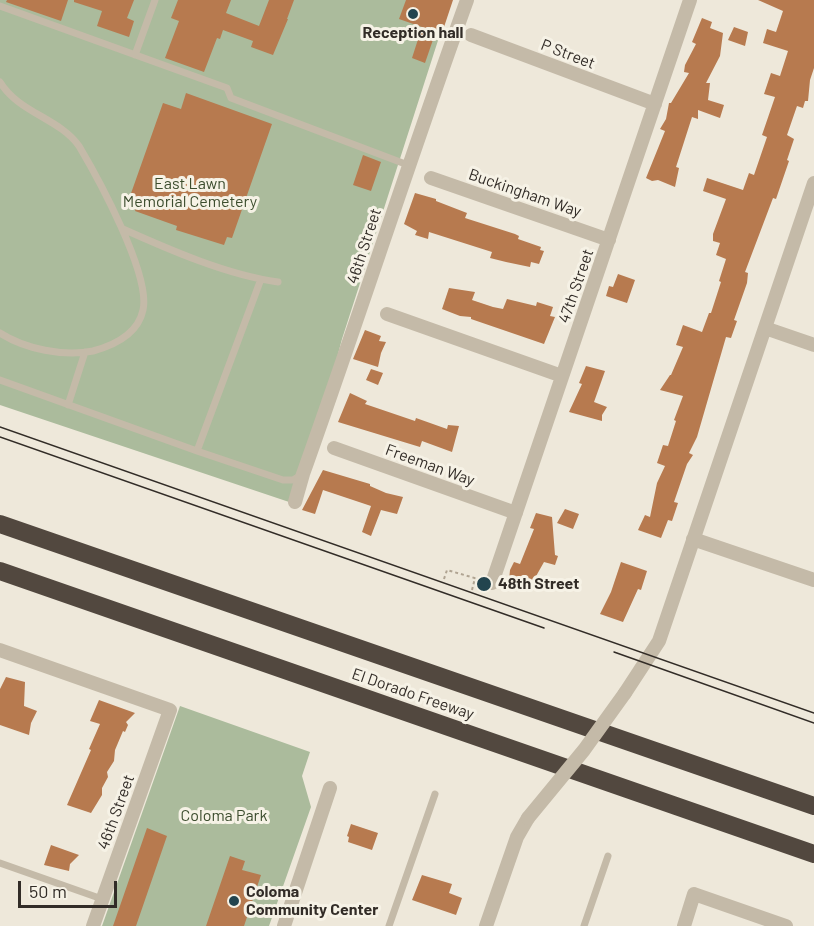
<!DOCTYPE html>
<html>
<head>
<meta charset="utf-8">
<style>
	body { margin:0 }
	#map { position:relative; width:814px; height:926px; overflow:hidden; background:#eee8da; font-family:Barlow,sans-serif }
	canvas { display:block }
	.scale { position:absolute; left:18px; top:881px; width:99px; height:27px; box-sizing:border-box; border:3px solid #322c27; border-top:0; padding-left:8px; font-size:18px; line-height:21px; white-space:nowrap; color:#322c27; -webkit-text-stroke:4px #f6f2e6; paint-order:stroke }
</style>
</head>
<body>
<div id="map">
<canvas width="814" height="926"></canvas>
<div class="scale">50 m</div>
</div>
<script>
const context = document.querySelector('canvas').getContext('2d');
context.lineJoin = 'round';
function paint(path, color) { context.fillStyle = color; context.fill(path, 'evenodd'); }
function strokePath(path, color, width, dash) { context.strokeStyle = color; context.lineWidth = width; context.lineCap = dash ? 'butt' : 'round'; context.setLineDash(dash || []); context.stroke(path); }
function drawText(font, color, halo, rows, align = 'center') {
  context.font = font + ' Barlow,sans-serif'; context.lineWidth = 6; context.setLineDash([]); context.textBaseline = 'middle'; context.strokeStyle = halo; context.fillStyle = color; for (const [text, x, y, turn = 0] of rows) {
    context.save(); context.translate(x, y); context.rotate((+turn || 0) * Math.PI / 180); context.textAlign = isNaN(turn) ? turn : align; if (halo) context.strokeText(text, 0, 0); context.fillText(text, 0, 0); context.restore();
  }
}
paint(new Path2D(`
	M0 0H451L342 339 298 505 0 405Z
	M180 706 310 752 302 776 311 807 269 926H102Z`), '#abbb9c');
paint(new Path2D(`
	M7 0H68L61 21 6 2Z
	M74 0H134L127 18 134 21 129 37 97 26 102 11 74 2Z
	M178 0H231L226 13 259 26 269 0H294L287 19H288L273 55 251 47 253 41 223 30 220 39 217 38 204 72 165 58 179 21 171 18Z
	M406 0H453L442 33 436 31 425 63 412 58 422 27 399 19Z
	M758 0H814V68L810 80 808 101H805L803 108 797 106 787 135 794 139 787 160 789 161 776 199 773 198 745 272 748 273 747 283 734 320 737 321 731 338 726 337 697 437 689 453 693 455 687 464 674 502 678 503 672 521 668 520 661 538 638 530 645 515 650 517 657 483 665 466 657 463 663 445 668 446 676 421 674 420 683 396 660 390 670 375H671L683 347 676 345 683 325 702 332 709 313H711L721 282 719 281 726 259 716 255 720 243 713 241V234L726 199 703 191 707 178 743 190 749 173 754 175 767 137 762 135 775 97 764 94 771 73 780 76 788 51 763 43 767 29 776 32 783 11Z
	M702 18 712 22 710 28 723 33 720 56 706 83H710L708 100 724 105 720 118 698 110V119L692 117 676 167 679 168 675 187 658 180 652 181 646 178 665 131 660 129 666 119 669 103H671L689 73 684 72 685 65 696 44 692 42Z
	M734 27 748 32 745 46 728 40Z
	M186 93 272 124 232 238 227 237 224 245 176 230 177 226 135 211 138 202 129 199 163 103 181 109Z
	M363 155 381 162 371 191 353 185Z
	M415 193 436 199V201L467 213 465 218 515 234 519 236 518 239 541 247 540 250 544 251 539 264 531 262 530 267 506 262 490 258 492 252 429 232 428 239 415 235 417 231 404 224Z
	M618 274 635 280 627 303 606 296 609 286 613 287Z
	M449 288 475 292 472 300 493 307 503 309 507 299 536 306 537 302 553 307 550 316 555 317 544 344 471 319V317L460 316 442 309Z
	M365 330 381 336 379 341 386 342 381 353 378 367 353 359Z
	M586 366 605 371 594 402 607 407 602 415V421L569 412 582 384 579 383Z
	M371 369 383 373 378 385 366 380Z
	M350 393 367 401 365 404 415 421 416 418 447 429 448 425 459 426 452 452 422 441 420 447 338 422Z
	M323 470 370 484V486L386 493 403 497 397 514 381 510 371 536 362 532 371 506 323 490 315 514 302 510Z
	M565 509 579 514 573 529 557 523Z
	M536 513 552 517 555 555 558 556 555 565 544 562 535 578 534 586 520 581 518 585 509 580 510 570 514 562 520 564 534 529 530 528Z
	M621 562 647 571 641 590 638 589 623 622 600 614 611 592Z
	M6 677 25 682 24 706 37 711 31 723 29 735 0 725V689Z
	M99 700 135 713 126 722 128 725 125 732 123 731 115 750 114 761 107 772 108 777 102 788V795L91 813 67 805 91 750 89 749 100 724 90 721Z
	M351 824 378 833 372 850 348 842 349 837 347 836Z
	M147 828 167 836 136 926H113Z
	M51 845 79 855 70 864 69 871 44 865Z
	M230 856 245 861 242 870 261 875 244 926H206Z
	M422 875 452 884 449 893 462 898 456 915 412 900Z`), '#b77a4f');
strokePath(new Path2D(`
	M444 579 447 570 478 579
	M472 590 475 578`), '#b0a492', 2, [3, 3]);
strokePath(new Path2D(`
	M0 6 227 88 231 98 408 165
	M135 55 155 0
	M0 82C19 113 59 118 79 146 98 178 151 275 143 310 138 334 115 345 93 351 64 357 25 349 0 333
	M123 229C170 250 227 275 278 282
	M0 380 197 451 283 480H293L303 474
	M68 405 85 352
	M197 451 261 279
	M0 863 102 899
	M389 926 435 794
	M584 926 608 856`), '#c4baa8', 7);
strokePath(new Path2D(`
	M471 35 655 104
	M431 178 609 240
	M387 314 562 376
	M765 328 814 345
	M334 448 516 513
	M295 502 303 474C359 317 410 158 467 0
	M693 539 814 580
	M492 583 690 0
	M0 650 170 710 93 926
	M625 693 659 641 814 183
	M284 926 330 788
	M486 926 517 837 528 818
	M684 926 694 894 786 926`), '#c4baa8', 14);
strokePath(new Path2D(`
	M0 524 814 806
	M0 571 814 854`), '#52483f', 18);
strokePath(new Path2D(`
	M0 427 814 713
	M0 437 544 628
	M614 652 814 723`), '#322c27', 1.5);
strokePath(new Path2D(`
	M528 818 584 750 625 693`), '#c4baa8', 14);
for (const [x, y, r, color] of [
	[413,14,6,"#22444e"],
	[484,584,8,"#22444e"],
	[234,901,6,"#22444e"]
]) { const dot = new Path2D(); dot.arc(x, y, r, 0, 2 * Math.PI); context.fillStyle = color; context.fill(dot); strokePath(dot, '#f6f2e6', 2); }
drawText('bold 16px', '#322c27', '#f6f2e6', [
	["Reception hall",413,33,"center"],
	["48th Street",498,584],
	["Coloma",246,892],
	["Community Center",246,910]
], 'left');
drawText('16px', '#322c27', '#f6f2e6', [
	["P Street",568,54,21],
	["Buckingham Way",525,193,19],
	["46th Street",364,246,-72],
	["47th Street",576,286,-71],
	["Freeman Way",430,465,20],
	["El Dorado Freeway",413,694,19],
	["46th Street",116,812,-70]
]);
drawText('16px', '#3c4d2e', '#f6f2e6', [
	["East Lawn",190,184],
	["Memorial Cemetery",190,202],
	["Coloma Park",224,816]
]);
</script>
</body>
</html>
